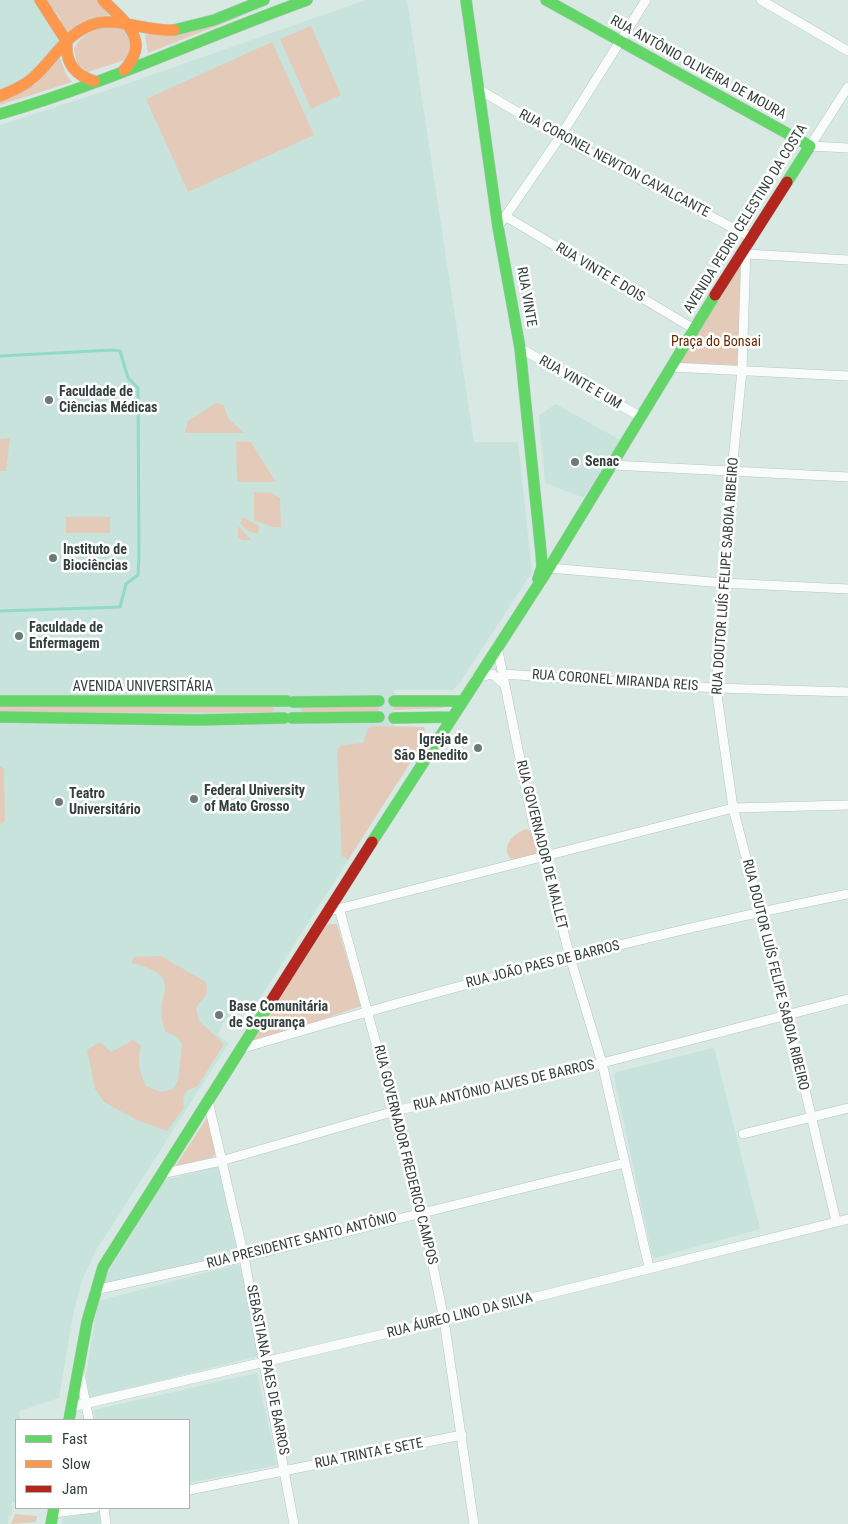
<!DOCTYPE html>
<html>
<head>
<meta charset="utf-8">
<style>
	body { margin:0 }
	#map { position:relative; width:848px; height:1524px; overflow:hidden; background:#d8e9e4; font-family:"Roboto Condensed",sans-serif }
	canvas { display:block }
	.legend { position:absolute; left:15px; top:1419px; width:175px; height:90px; box-sizing:border-box; background:#fff; border:1px solid #aeb3b1; margin:0; padding:6px 9px; list-style:none; font-size:15px; color:#34403d }
	.legend li { display:flex; align-items:center; gap:10px; height:25px }
	.legend b { width:25px; border:1px solid #aeb3b1 }
</style>
</head>
<body>
<div id="map">
<canvas width="848" height="1524"></canvas>
<ul class="legend">
<li><b style="height:6px;background:#63d668"></b>Fast</li>
<li><b style="height:6px;background:#ff974d"></b>Slow</li>
<li><b style="height:6px;background:#b3261e"></b>Jam</li>
</ul>
</div>
<script>
const context = document.querySelector('canvas').getContext('2d');
context.lineJoin = 'round';
function paint(path, color) { context.fillStyle = color; context.fill(path, 'evenodd'); }
function strokePath(path, color, width, dash) { context.strokeStyle = color; context.lineWidth = width; context.lineCap = dash ? 'butt' : 'round'; context.setLineDash(dash || []); context.stroke(path); }
function drawText(font, color, halo, rows, align = 'center') {
  context.font = font + ' "Roboto Condensed",sans-serif'; context.lineWidth = 5; context.setLineDash([]); context.textBaseline = 'middle'; context.strokeStyle = halo; context.fillStyle = color; for (const [text, x, y, turn = 0] of rows) {
    context.save(); context.translate(x, y); context.rotate((+turn || 0) * Math.PI / 180); context.textAlign = isNaN(turn) ? turn : align; if (halo) context.strokeText(text, 0, 0); context.fillText(text, 0, 0); context.restore();
  }
}
paint(new Path2D(`
	M0 0H34L60 37 59 46 22 83 0 90Z
	M366 0H407L474 442H518L532 572 459 684 452 690H394V726L424 727 426 738 255 1006 245 999 231 1020 227 1018 223 1023 218 1035 229 1043 97 1249 82 1280 73 1315 59 1398 19 1411 20 1420H16V1502H12V1514L8 1517V1524H0V125L120 86Z
	M556 404 620 440 584 498 545 483 539 415Z
	M714 1048 760 1229 655 1258 652 1255 614 1076 616 1072Z
	M220 1166 244 1257 100 1285 165 1180Z
	M239 1264 263 1355 90 1398 86 1375 98 1301Z
	M257 1373 277 1465 189 1483V1420H95L94 1410Z
	M100 1511 101 1524H62L63 1518Z`), '#c7e3db');
paint(new Path2D(`
	M46 0H96L111 15C93 17 78 20 66 36L60 18Z
	M240 15 239 17 148 53 145 35Z
	M311 26 341 95 311 109 280 39Z
	M110 27 122 28 134 48 128 59 88 72 77 64 74 49C81 34 94 29 110 27Z
	M272 42 314 135 188 192 146 99Z
	M60 58 66 74 72 82 0 105V100L36 84Z
	M745 252 737 365 677 363Z
	M216 403 223 405 229 419 244 433H185L188 421Z
	M10 438 6 471H0V439Z
	M250 441 276 482H237L236 442Z
	M254 492 272 493 280 498 281 527H273L254 520Z
	M66 517H110V533H66Z
	M243 517 260 527 257 534 248 531 240 523Z
	M238 526 251 540H242L238 537Z
	M446 704 443 708 394 710V705Z
	M271 705 274 709 272 712 0 713V707Z
	M379 705V712L303 713 301 711V707Z
	M373 726 424 727 426 738 348 860 342 856 337 750 342 745 363 743 368 729Z
	M0 766 4 769 5 820 0 825Z
	M526 829 532 832 537 852 536 854 513 861C498 849 513 833 526 829Z
	M331 924H337L361 1006 255 1043 253 1038 325 925Z
	M161 956 206 982 207 993 196 1008 199 1021 224 1044 197 1087C186 1089 181 1095 184 1107L167 1131 137 1120 104 1102 95 1089 87 1050 100 1042 111 1052 133 1040 141 1046C137 1061 139 1072 146 1086L161 1092 173 1089 178 1080 182 1044 177 1037 166 1032C149 995 192 978 131 963L134 957Z
	M208 1116 215 1154 213 1157 175 1167Z
	M15 1514 37 1516 36 1522 11 1524Z`), '#e4cbb9');
strokePath(new Path2D(`
	M0 356 112 350 120 351 128 378 138 388 139 557 138 575 126 584 120 607 0 611`), '#91dac9', 3);
const street = new Path2D(`
	M761 0 848 51
	M848 87 810 146 848 148
	M478 89 560 137 752 238
	M505 216 694 329
	M498 227 560 137 646 0
	M746 248 742 371 732 470 716 688 733 808 787 1014 836 1221
	M747 254 848 260
	M520 348 641 417
	M671 367 848 376
	M612 465 848 477
	M549 568 723 583 848 589
	M497 646 533 823 544 857 570 957 602 1063 649 1267
	M502 674 716 688 848 692
	M476 678 492 674 504 684
	M339 908 422 1212 444 1320 474 1524
	M334 910 733 808 848 805
	M240 1049C441 989 643 935 848 894
	M208 1101 244 1257 294 1524
	M743 1134 848 1108
	M161 1174 221 1161 395 1111 602 1063 848 999
	M95 1290 244 1257 625 1163
	M79 1369 89 1420
	M71 1407 444 1320 848 1219
	M189 1490 462 1435
	M104 1508 106 1524
	M53 1513 95 1508`);
const fast = new Path2D(`
	M466 0 498 227 520 348 541 552 542 567 538 579
	M546 0 810 146 787 182
	M174 30 214 20 264 0
	M0 114C105 84 204 37 307 0
	M0 701H287
	M394 701H462
	M293 702 379 701
	M0 717 198 720 284 718
	M292 718 379 717
	M394 718 451 717
	M372 842 549 568 715 295
	M69 1420 87 1322 103 1267 268 1006
	M51 1524 54 1508`);
const slow = new Path2D(`
	M40 0 67 42
	M103 0C125 22 152 41 124 70
	M67 42C65 63 75 75 94 81
	M0 96C12 91 24 86 34 77 54 59 69 29 98 23 120 18 148 32 174 30`);
const jam = new Path2D(`
	M715 295 787 182
	M268 1006 372 842`);
strokePath(street, '#b8c5c1', 10);
strokePath(fast, '#b8c5c1', 12);
strokePath(slow, '#b8c5c1', 12);
strokePath(jam, '#b8c5c1', 12);
strokePath(street, '#f9fcfb', 9);
strokePath(fast, '#63d668', 11);
strokePath(slow, '#ff974d', 11);
strokePath(jam, '#b3261e', 11);
for (const [x, y, r, color] of [
	[49,400,5,"#6d7b77"],
	[575,462,5,"#6d7b77"],
	[53,558,5,"#6d7b77"],
	[19,636,5,"#6d7b77"],
	[478,748,5,"#6d7b77"],
	[194,799,5,"#6d7b77"],
	[59,802,5,"#6d7b77"],
	[219,1015,5,"#6d7b77"]
]) { const dot = new Path2D(); dot.arc(x, y, r, 0, 2 * Math.PI); context.fillStyle = color; context.fill(dot); strokePath(dot, '#fff', 2); }
drawText('14px', '#34403d', '#fff', [
	["RUA ANTÔNIO OLIVEIRA DE MOURA",698,68,29],
	["RUA CORONEL NEWTON CAVALCANTE",614,164,28],
	["AVENIDA PEDRO CELESTINO DA COSTA",746,219,-58],
	["RUA VINTE E DOIS",600,273,31],
	["RUA VINTE",526,297,80],
	["RUA VINTE E UM",580,383,30],
	["RUA DOUTOR LUÍS FELIPE SABOIA RIBEIRO",726,576,-86],
	["RUA CORONEL MIRANDA REIS",615,681,4],
	["AVENIDA UNIVERSITÁRIA",143,687],
	["RUA GOVERNADOR DE MALLET",541,845,76],
	["RUA JOÃO PAES DE BARROS",543,965,-14],
	["RUA DOUTOR LUÍS FELIPE SABOIA RIBEIRO",775,975,76],
	["RUA ANTÔNIO ALVES DE BARROS",504,1086,-13],
	["RUA GOVERNADOR FREDERICO CAMPOS",405,1155,76],
	["RUA PRESIDENTE SANTO ANTÔNIO",302,1241,-14],
	["RUA ÁUREO LINO DA SILVA",460,1316,-14],
	["SEBASTIANA PAES DE BARROS",267,1370,79],
	["RUA TRINTA E SETE",369,1454,-11]
]);
drawText('14px', '#662700', '#fff', [
	["Praça do Bonsai",716,342]
]);
drawText('bold 14px', '#34403d', '#fff', [
	["Faculdade de",59,392],
	["Ciências Médicas",59,408],
	["Senac",585,462],
	["Instituto de",63,550],
	["Biociências",63,566],
	["Faculdade de",29,628],
	["Enfermagem",29,644],
	["Igreja de",468,740,"right"],
	["São Benedito",468,756,"right"],
	["Federal University",204,791],
	["of Mato Grosso",204,807],
	["Teatro",69,794],
	["Universitário",69,810],
	["Base Comunitária",229,1007],
	["de Segurança",229,1023]
], 'left');
</script>
</body>
</html>
